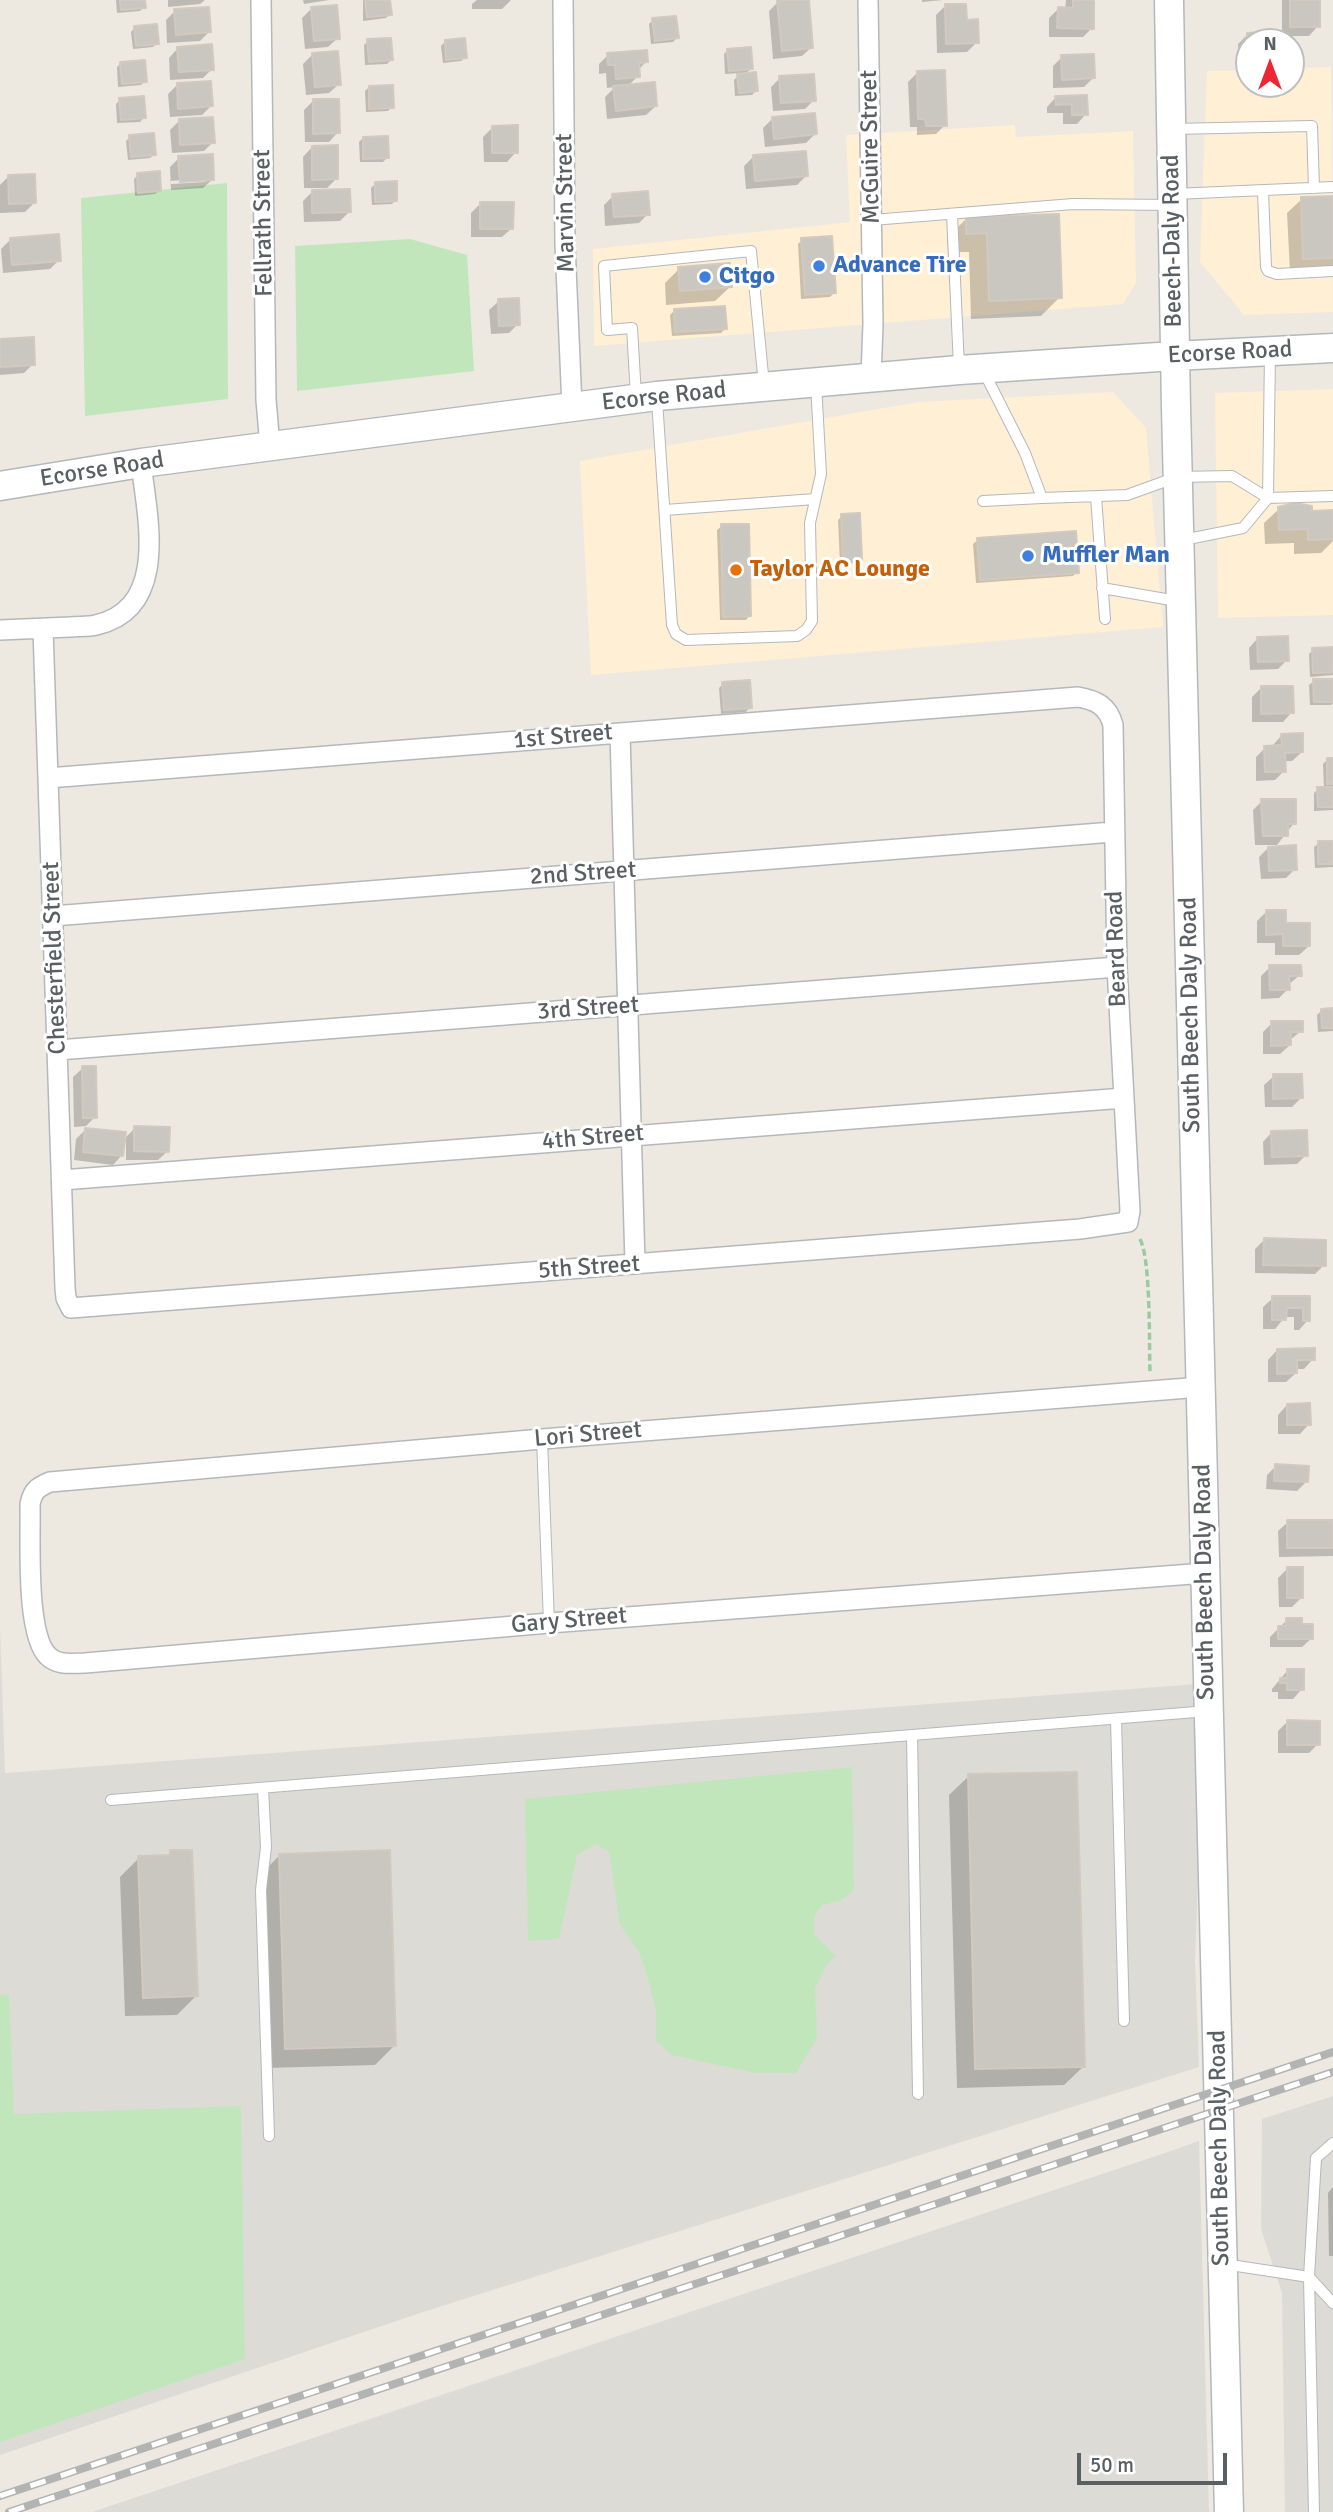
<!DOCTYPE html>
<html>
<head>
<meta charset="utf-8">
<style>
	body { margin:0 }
	#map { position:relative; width:1333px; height:2512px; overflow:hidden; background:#ede9e1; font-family:Signika,sans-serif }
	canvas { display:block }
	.north { position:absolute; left:1235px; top:28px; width:70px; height:70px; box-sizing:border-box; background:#fff; border:2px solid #bdbfc0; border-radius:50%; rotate:0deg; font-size:19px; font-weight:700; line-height:28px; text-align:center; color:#595f62 }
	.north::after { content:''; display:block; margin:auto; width:24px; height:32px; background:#ee2634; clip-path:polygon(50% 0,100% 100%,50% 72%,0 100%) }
	.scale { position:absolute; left:1077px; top:2453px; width:150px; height:32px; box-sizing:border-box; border:4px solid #595f62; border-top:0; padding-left:9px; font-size:21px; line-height:24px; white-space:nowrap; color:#595f62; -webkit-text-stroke:5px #fff; paint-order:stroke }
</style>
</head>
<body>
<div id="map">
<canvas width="1333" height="2512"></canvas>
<div class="north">N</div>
<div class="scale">50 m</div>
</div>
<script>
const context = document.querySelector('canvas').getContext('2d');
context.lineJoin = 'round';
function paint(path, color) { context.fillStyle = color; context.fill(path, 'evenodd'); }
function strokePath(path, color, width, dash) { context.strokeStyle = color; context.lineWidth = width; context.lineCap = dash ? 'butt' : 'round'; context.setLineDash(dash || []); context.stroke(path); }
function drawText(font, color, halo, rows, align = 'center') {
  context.font = font + ' Signika,sans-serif'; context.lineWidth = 6; context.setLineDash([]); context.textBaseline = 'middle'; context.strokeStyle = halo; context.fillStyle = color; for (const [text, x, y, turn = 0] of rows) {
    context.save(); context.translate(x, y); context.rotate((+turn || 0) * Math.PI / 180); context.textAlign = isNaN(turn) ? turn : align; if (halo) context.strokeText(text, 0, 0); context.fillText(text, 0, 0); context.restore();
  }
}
paint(new Path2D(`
	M1331 67 1333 312 1244 315 1200 262 1207 71 1249 70V84H1291V68Z
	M1015 125 1016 137 1133 131 1136 283 1123 304 594 346 593 249 850 222 846 135Z
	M1333 389V615L1218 618 1215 393Z
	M1113 392 1146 428 1163 627 591 675 580 461 918 402Z`), '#ffefd4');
paint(new Path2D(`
	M0 1626 5 1773 1198 1684 1201 1794 1195 1962 1199 2067 420 2313 0 2455Z
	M1333 2096V2512H1285L1282 2293 1261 2229 1262 2119Z
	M1199 2141 1209 2512H92L1162 2154Z`), '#dddbd5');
paint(new Path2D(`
	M227 183 228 399 85 416 81 198Z
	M410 239 467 255 474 371 297 391 295 246Z
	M852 1767 854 1890 840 1901 822 1905 814 1917V1934L836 1956 826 1965 815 1989 817 2038 796 2073H756L672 2055 656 2041V2012L649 1982 639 1952 620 1925 609 1852 596 1844 577 1855 559 1939 528 1941 525 1799Z
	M9 1994 14 2114 241 2106 245 2359 0 2442V1995Z`), '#c2e6bc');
paint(new Path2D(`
	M116 0H143L144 7 140 11 117 13Z
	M168 0H205L200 4 168 7Z
	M303 0H329L304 4Z
	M363 0H389L390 14 386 18 363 21Z
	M477 0H511L502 9H472V4Z
	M807 0 812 47 802 56 773 59 769 11 778 2Z
	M922 0H943L922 2Z
	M1066 0H1093L1092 28 1083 37H1049V18L1058 9H1065Z
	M1282 0H1318V26L1309 36H1281V42H1249V67L1239 68 1238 44 1248 34 1282 33Z
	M945 6 965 21 977 42 967 52 937 53 936 15Z
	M311 9 338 38 328 47 305 49 302 18Z
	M175 11 209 32 200 41 167 43 166 20Z
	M653 20 677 38 673 42 651 44 649 24Z
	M135 27 157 43 153 47 133 49 131 32Z
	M368 41 391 60 387 64 365 65 364 45Z
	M445 42 465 57 461 61 443 63 441 46Z
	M178 48 212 69 203 78 170 80 169 58Z
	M728 50 751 69 744 75 756 91 752 95 735 96 734 80 741 73 725 74 724 54Z
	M312 55 339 84 329 93 306 95 303 64Z
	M608 55 646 62 638 70V76L628 86 656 106 646 115 607 119 605 97 615 87 607 88 606 73 599 74V64Z
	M1062 57 1093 78 1084 87 1053 88V66Z
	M121 63 145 81 141 85 118 87 117 67Z
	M917 73 945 125 936 134 917 135V127H910L908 82Z
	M780 78 814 100 805 109 773 111 771 87Z
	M177 85 211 106 202 115 170 117 168 94Z
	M369 87 392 107 388 111 366 112 365 91Z
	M1056 97H1086V114L1077 124H1063V113H1047V107Z
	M120 100 144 117 140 122 117 123 116 104Z
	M313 101 338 132 329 142H305L304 110Z
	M772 119 815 134 806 143 765 147 763 128Z
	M179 121 213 142 204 151 172 153 170 130Z
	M492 128 516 152 507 162H484L483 137Z
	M130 137 155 154 150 158 128 160 126 141Z
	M363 138 387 158 383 162H360L359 142Z
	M312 147 337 178 327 188H304L303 157Z
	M753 157 806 176 797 185 746 189 744 166Z
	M179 158 213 179 203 188 171 190 170 167ZM205 178V182L171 184V181Z
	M138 175 160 190 155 194 135 196 134 179Z
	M8 177 34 203 25 212 0 213V185Z
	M375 184 396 200 392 204 372 205 371 188Z
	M312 192 349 212 340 221 304 222 303 201Z
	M613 196 648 214 639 223 605 226 604 205Z
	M1333 198V271L1290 272 1287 213 1302 199Z
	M480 204 512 228 502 237H471V213Z
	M1058 216 1060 297 1041 316 971 319 969 252H948L947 238 966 219Z
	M11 239 59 260 50 269 3 273 1 249Z
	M802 240 834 293 830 297 801 299 798 244Z
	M679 269 730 287 715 301 666 305 665 283Z
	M499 301 518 324 509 333 491 334 489 310Z
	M674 311 725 329 721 333 672 336 670 315Z
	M0 341 33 364 24 373 0 375Z
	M1279 509 1310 512H1333V541L1321 553 1294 554V543L1265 544 1264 523Z
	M842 516 860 559 856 563 840 564 838 520Z
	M722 526 750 615 746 620H720L717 530Z
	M978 540 1077 572 1073 576 976 583 973 544Z
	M1258 638 1287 660 1278 669 1250 670 1249 648Z
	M1333 649V675L1310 677 1309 654 1313 650Z
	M1333 680V703L1331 705H1310L1309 685 1314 681Z
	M723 684 750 707 746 712 721 714 719 688Z
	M1261 688 1292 712 1283 722H1252V697Z
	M1282 735 1302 752 1292 761H1284V771L1275 780 1256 781V757L1265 748 1273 747V745Z
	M1327 760H1333V810L1314 811V793L1318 789H1324L1323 764Z
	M1262 801 1294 823 1277 845H1255L1253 810Z
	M1333 842V867L1315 868 1314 847 1319 843Z
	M1268 848 1295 869 1286 878 1261 879 1259 857Z
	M1267 911 1309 946 1299 955H1275V943H1257V921Z
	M1270 967 1300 975 1288 985V989L1279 998 1261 999V976Z
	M1322 1010H1333V1031L1318 1032 1317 1015Z
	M1272 1023 1301 1031 1290 1040V1045L1280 1054H1263V1032Z
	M83 1068 95 1117 86 1126 74 1127 73 1077Z
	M1274 1076 1301 1098 1292 1107H1265L1264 1085Z
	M135 1128 168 1151 158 1160H126V1142H123L122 1155 113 1165 74 1160 76 1139 86 1129 123 1140Z
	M1272 1132 1306 1155 1297 1164 1264 1165 1263 1142Z
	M1264 1240 1324 1265 1315 1274 1255 1273V1249Z
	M1273 1298H1308V1320L1299 1330H1294V1317H1285L1275 1329H1263V1307Z
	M1277 1350 1313 1359 1304 1369H1296V1373L1286 1382H1268V1360Z
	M1287 1405 1309 1424 1300 1434H1278V1415Z
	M1276 1466 1307 1481 1297 1491 1266 1489 1267 1475Z
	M1333 1521V1556L1279 1557 1278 1531 1288 1522Z
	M1287 1569 1302 1597 1292 1607H1279L1278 1578Z
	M1287 1620 1300 1626 1312 1638 1302 1647H1270V1637Z
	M1287 1671 1302 1689 1293 1699H1278V1692H1272V1689Z
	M1287 1722 1318 1744 1309 1753H1278V1731Z
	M969 1776 1084 2066 1064 2085 957 2088 949 1795Z
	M171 1852 196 1996 177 2015 125 2016 120 1877 139 1858 166 1857Z
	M280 1855 394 2046 375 2065 266 2068 261 1874Z
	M1333 2187V2256H1329L1328 2193Z`), '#0003');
const building = new Path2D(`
	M120 0H145L146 8 121 10Z
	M365 0H390L392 15 367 17Z
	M777 0H809L813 48 782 51Z
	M1073 0H1094V29L1057 28 1058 7 1073 8Z
	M1290 0H1320V27H1290Z
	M945 4H966L967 20 978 19 979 43 946 44Z
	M337 5 340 39 314 41 311 7Z
	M209 7 211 32 176 35 174 9Z
	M676 16 679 38 655 41 652 18Z
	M157 24 159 44 136 46 134 26Z
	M1282 31 1283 42H1249L1248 59 1247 33Z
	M391 38 393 60 369 62 367 39Z
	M465 38 467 58 446 60 445 40Z
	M212 44 214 70 179 72 177 47Z
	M751 47 753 69 729 71 727 49Z
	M647 50 648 62 639 63 640 77 616 79 615 65H608L607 53Z
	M338 51 341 85 315 87 312 53Z
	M1094 54 1095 78 1062 80 1061 55Z
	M145 60 147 82 122 84 120 62Z
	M945 70 947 126H926L925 119H918L917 71Z
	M756 72 758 91 739 93 737 74Z
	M814 74 816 101 781 103 779 76Z
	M211 81 213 106 178 109 177 83Z
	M655 82 657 106 616 111 613 86Z
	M393 85 394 108 369 109V86Z
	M1087 95 1088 115H1072V104L1056 105 1055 96Z
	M144 96 146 118 121 120 119 98Z
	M313 99H339L340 133 313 134Z
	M815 113 817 134 774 139 772 117Z
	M213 117 215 143 180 145 179 119Z
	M518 125V153H492V126Z
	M154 133 156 155 131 157 129 135Z
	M388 136 389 158 363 159V137Z
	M338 145V179L312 180V146Z
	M806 151 808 176 755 181 753 155Z
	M213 154 214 180 180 182 178 156Z
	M160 171 161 191 138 193 137 173Z
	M35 174 36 203 9 204 8 175Z
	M397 181V201L375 202V182Z
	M350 189 351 212 312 213V190Z
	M648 191 650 215 614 217 612 194Z
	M1333 196V258L1303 259 1301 197Z
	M480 202H514L513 229H480Z
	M1059 214 1062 298 989 301 987 233 966 234V217Z
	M59 234 61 261 12 265 10 238Z
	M832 236 836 293 805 295 801 238Z
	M730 263 732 287 680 291 678 267Z
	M519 298 520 325 499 326 498 299Z
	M725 306 727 329 675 332 674 309Z
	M34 337 35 365 0 367V339Z
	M1295 503 1312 506V511L1333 510V539L1308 540V529L1279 530 1278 507Z
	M860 513 862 560 843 561 841 514Z
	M721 524H749L751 616 723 617Z
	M1076 531 1079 573 980 580 977 538Z
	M1288 636 1289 661 1258 662 1257 637Z
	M1333 647V672L1313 673 1312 648Z
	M1313 679H1333V702H1314Z
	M750 680 752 708 724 710 722 682Z
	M1261 686H1293L1294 713 1261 714Z
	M1303 733V752L1285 753 1286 772H1265L1264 746 1282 745 1281 734Z
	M1327 758H1333V784H1327Z
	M1317 787H1333V807H1318Z
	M1261 799H1296V824H1288V836H1263Z
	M1318 841H1333V864H1318Z
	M1296 845 1297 870 1269 871 1268 847Z
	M1266 910H1286V923H1310V946H1283V934L1266 935Z
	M1269 965H1301L1302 976H1289L1290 990H1270Z
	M1333 1008V1028H1322L1321 1009Z
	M1271 1021H1303V1032H1291V1045L1271 1046Z
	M82 1066H96L97 1118H83Z
	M1273 1074H1302L1303 1098 1273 1099Z
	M134 1126 170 1127 169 1152 134 1151Z
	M85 1128 126 1132 123 1156 83 1152Z
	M1307 1130 1308 1156 1272 1157 1271 1131Z
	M1264 1238 1326 1240V1266L1263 1265Z
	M1272 1296H1310V1321H1303V1308H1287L1286 1320H1272Z
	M1315 1348V1360H1297V1373L1277 1374V1349Z
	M1310 1403 1311 1425H1287V1404Z
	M1275 1464 1309 1466 1308 1482 1274 1481Z
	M1287 1520H1333V1548H1287Z
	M1287 1567H1303V1598H1287Z
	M1286 1618H1302V1624H1313V1639H1278V1626H1286Z
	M1287 1669H1304V1690H1287V1683H1280V1678H1287Z
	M1287 1720 1320 1721V1745H1287Z
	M1077 1772 1085 2067 975 2069 968 1774Z
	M170 1850H192L198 1996 143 1998 138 1856 170 1855Z
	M390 1850 396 2046 285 2049 279 1854Z`);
paint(building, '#cac6c0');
strokePath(building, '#d2c9bf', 2);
const lane = new Path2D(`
	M1173 129 1312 126 1314 188
	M1263 192 1266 267 1268 271 1277 274 1333 271
	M1174 194 1333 187
	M952 214 959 367
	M872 220 1073 204 1172 205
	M1270 353 1268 498 1333 496
	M984 372 1025 453 1042 498 1127 495 1177 477 1232 476 1268 498 1243 528 1183 540
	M636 396 632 328 607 330 604 266 751 251 764 385
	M657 400 672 625 676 634 686 640 797 636 806 630 812 621 810 523 821 474 816 384
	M1096 497 1105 619
	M983 501 1042 498
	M665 510 815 499
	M1102 588 1177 601
	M542 1439 549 1623
	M1116 1719 1124 2021
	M912 1735 918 2094
	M263 1788 266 1847 261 1890 269 2136
	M111 1800 1208 1711
	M1224 2264 1309 2277 1333 2303
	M1314 2512 1309 2277 1316 2158 1333 2143`);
const street = new Path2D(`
	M261 0 266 400 270 446
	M563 0 565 244 572 407
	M868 0 873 324 871 377
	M43 629 65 1288 66 1298 71 1308 1080 1229 1128 1222 1130 1211 1117 967 1113 725C1108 706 1096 700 1078 697L48 778
	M0 630C23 629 46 628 70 627 78 626 88 627 96 625 170 608 147 516 141 463
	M620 733 635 1264
	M53 916 1113 832
	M58 1050 1117 967
	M62 1180 1124 1098
	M1201 1387 542 1439 50 1482C38 1487 33 1490 30 1504 31 1537 25 1634 48 1656 58 1666 73 1663 85 1663L549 1623 1205 1573`);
const secondary = new Path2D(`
	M1169 0 1176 408 1229 2512
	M0 486 141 463 657 396 959 370 1174 356 1333 348`);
strokePath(lane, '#b4b8bc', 12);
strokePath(street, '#b4b8bc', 22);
strokePath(secondary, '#b3b8bc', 31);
strokePath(new Path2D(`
	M1140 1239C1151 1260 1149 1345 1150 1372`), '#98cc9e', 3.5, [7, 3.5]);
strokePath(lane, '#fff', 10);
strokePath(street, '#fff', 19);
strokePath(secondary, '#fff', 28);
const rail = new Path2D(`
	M0 2496 1333 2052
	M9 2512 1333 2072`);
strokePath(rail, '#b2b3b3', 8);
strokePath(rail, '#fff', 5, [16]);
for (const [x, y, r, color] of [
	[819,266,7,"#3f7fe0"],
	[705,277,7,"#3f7fe0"],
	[1028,556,7,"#3f7fe0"],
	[736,570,7,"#e8710a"]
]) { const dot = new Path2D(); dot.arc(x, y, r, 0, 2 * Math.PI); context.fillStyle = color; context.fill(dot); strokePath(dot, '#fff', 2.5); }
drawText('24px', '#595f62', '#fff', [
	["McGuire Street",871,147,-91],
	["Marvin Street",566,203,-91],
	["Fellrath Street",264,223,-91],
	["Beech-Daly Road",1173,241,-91],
	["Ecorse Road",1230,353,-3],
	["Ecorse Road",664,397,-6],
	["Ecorse Road",102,470,-9],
	["1st Street",563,737,-5],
	["2nd Street",583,874,-4],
	["Beard Road",1117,949,-92],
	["Chesterfield Street",55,958,-92],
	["3rd Street",588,1009,-4],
	["South Beech Daly Road",1191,1015,-91],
	["4th Street",593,1138,-5],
	["5th Street",589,1268,-4],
	["Lori Street",588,1435,-5],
	["South Beech Daly Road",1205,1582,-91],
	["Gary Street",569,1621,-5],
	["South Beech Daly Road",1220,2148,-91]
]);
drawText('bold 24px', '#366cbe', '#fff', [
	["Advance Tire",833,266],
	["Citgo",719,277],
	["Muffler Man",1042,556]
], 'left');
drawText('bold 24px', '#c56008', '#fff', [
	["Taylor AC Lounge",750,570]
], 'left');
</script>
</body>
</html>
